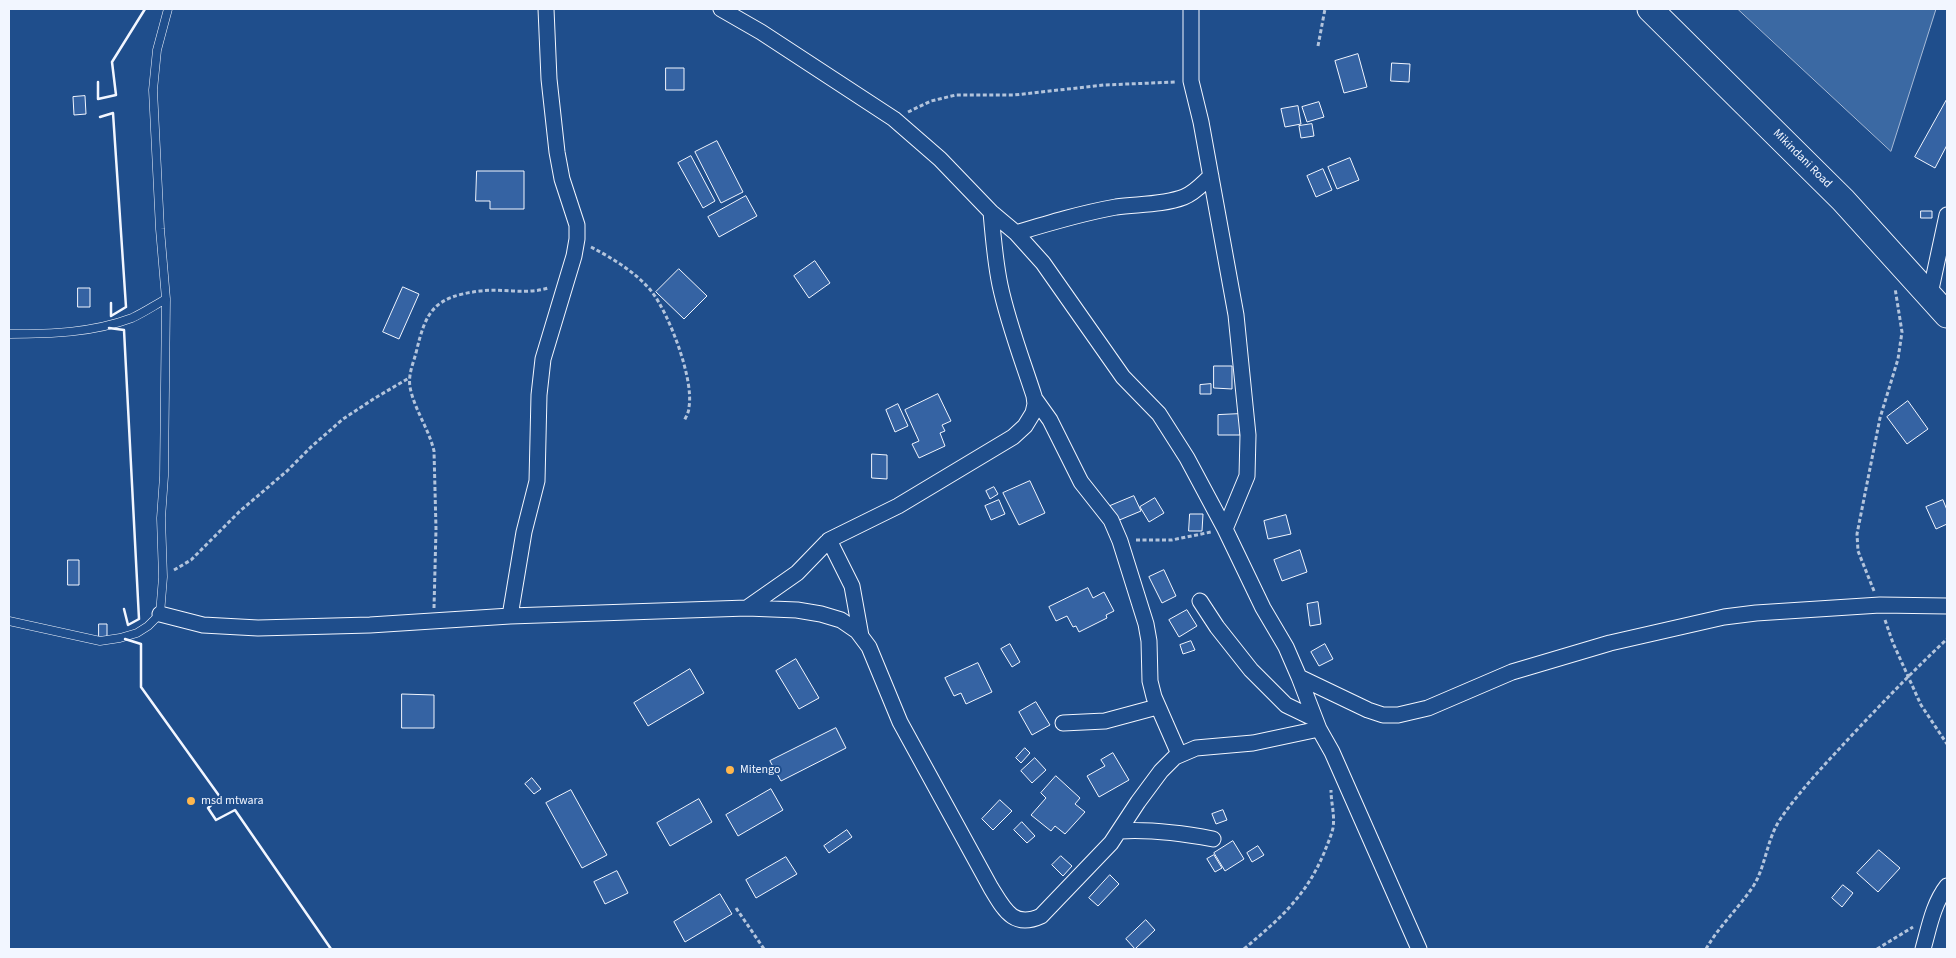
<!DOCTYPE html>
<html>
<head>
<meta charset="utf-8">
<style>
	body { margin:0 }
	#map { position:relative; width:1956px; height:958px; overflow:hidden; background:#1f4e8c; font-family:"Source Sans 3",sans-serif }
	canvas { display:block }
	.frame { position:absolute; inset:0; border:10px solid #f2f6ff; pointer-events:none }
</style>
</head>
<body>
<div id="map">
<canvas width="1956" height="958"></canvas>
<div class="frame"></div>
</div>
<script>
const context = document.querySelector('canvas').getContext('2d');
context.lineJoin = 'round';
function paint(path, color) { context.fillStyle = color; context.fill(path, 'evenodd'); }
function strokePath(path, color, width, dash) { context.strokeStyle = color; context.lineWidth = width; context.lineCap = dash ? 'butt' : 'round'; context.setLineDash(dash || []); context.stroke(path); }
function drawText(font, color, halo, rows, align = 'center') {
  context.font = font + ' "Source Sans 3",sans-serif'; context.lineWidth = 4; context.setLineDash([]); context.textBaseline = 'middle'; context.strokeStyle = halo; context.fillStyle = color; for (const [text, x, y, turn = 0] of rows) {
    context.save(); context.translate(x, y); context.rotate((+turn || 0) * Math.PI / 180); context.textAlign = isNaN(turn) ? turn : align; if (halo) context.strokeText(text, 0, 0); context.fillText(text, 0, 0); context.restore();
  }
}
const water = new Path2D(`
	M1738 9H1936L1891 151Z`);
paint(water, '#3b69a3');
strokePath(water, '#a8bbd7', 1);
const building = new Path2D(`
	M1358 54 1367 87 1344 93 1335 61Z
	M1392 63 1410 64 1409 82 1391 81Z
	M666 68H684V90H666Z
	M85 96 86 114 74 115 73 97Z
	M1947 99V145L1935 168 1915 157Z
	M1319 102 1324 117 1307 122 1302 107Z
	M1298 106 1301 124 1285 127 1281 109Z
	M1312 124 1314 136 1301 138 1299 126Z
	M717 141 743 192 721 203 695 152Z
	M691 156 715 201 703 208 678 163Z
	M1350 158 1359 180 1337 189 1328 167Z
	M1323 169 1332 190 1316 197 1307 176Z
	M477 171H524V209H490V201H476Z
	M746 196 757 216 719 237 708 217Z
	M1921 211H1932V218H1921Z
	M815 261 830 283 809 298 794 276Z
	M679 269 707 296 684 319 656 292Z
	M403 287 419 294 399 339 383 332Z
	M78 288H90V307H78Z
	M1214 366H1232V389L1214 388Z
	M1211 384V394H1200V385Z
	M938 394 951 421 942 425 945 431 940 433 945 446 919 458 912 444 919 441 905 410Z
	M1908 401 1928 429 1907 444 1887 417Z
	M898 404 908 426 895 432 886 410Z
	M1240 414V435H1218V415Z
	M872 454 887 455V479L872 478Z
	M1030 481 1045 513 1019 525 1003 493Z
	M994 487 998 494 990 499 986 491Z
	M1134 496 1141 511 1117 521 1110 506Z
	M1155 498 1164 513 1149 522 1140 507Z
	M999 500 1005 514 991 520 985 506Z
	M1943 500 1947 510V524L1936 529 1926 507Z
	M1190 514H1203L1202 531H1189Z
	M1286 515 1291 534 1268 539 1264 521Z
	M1300 550 1307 572 1282 581 1274 560Z
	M68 560H79V585H68Z
	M1164 570 1176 596 1162 603 1149 577Z
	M1088 588 1093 598 1104 592 1114 611 1106 615 1107 618 1079 632 1076 626 1073 627 1067 616 1056 621 1049 607Z
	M1318 602 1321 624 1310 626 1307 604Z
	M1187 610 1197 626 1179 637 1169 620Z
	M99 624H107V638H99Z
	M1191 641 1195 650 1183 654 1180 645Z
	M1010 644 1020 662 1012 667 1001 649Z
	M1325 644 1333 659 1319 666 1311 652Z
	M796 659 819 698 799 709 776 671Z
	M978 663 992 692 966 704 961 693 954 696 945 678Z
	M690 669 704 693 648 726 634 703Z
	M402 694 434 695V728H402Z
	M1036 702 1050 725 1032 735 1019 712Z
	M836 728 846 748 781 781 770 761Z
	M1025 748 1030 753 1021 763 1016 758Z
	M1113 753 1129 780 1099 797 1087 776 1105 766 1101 760Z
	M1035 758 1046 770 1032 783 1021 771Z
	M1056 776 1080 798 1075 804 1085 812 1065 834 1055 826 1051 831 1031 815 1046 798 1041 793Z
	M532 778 541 789 534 794 525 784Z
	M771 789 783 810 738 836 726 815Z
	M571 790 607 855 582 868 546 803Z
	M699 799 712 822 670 846 657 823Z
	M1000 800 1012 811 993 830 982 819Z
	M1223 810 1227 820 1216 824 1212 814Z
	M1022 822 1035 836 1027 843 1014 830Z
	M847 830 852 837 829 853 824 846Z
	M1233 841 1244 859 1225 871 1214 853Z
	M1258 846 1264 855 1252 862 1247 853Z
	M1879 850 1900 868 1878 892 1857 873Z
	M1214 855 1222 868 1215 872 1207 859Z
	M1061 856 1072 866 1063 876 1052 865Z
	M786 857 797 874 756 898 746 880Z
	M617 871 628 893 605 904 594 882Z
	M1110 875 1119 884 1098 906 1089 898Z
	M1843 885 1853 893 1842 907 1832 898Z
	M720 894 732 914 685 942 674 922Z
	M1146 920 1155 930 1135 949 1126 939Z`);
paint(building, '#3563a3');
strokePath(building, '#f2f6ff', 1);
const service = new Path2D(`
	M9 334C50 334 92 333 132 318 143 313 155 305 166 299
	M9 621 100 641 120 638 137 633 148 626 160 614 163 577 161 518 164 476 166 299 160 229 153 90 157 50 168 9`);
const minor = new Path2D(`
	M721 9 761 32 894 119 940 159 991 212 1016 233 1043 263 1123 377 1159 414 1187 458 1225 529 1263 608 1286 647 1299 677 1319 729 1332 752 1419 949
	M1191 9V81L1201 122 1236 315 1248 435 1247 476 1225 529
	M1016 233C1049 223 1082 213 1116 207 1138 204 1163 205 1184 197 1195 193 1203 183 1211 176
	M1930 294 1947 215
	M1035 399 1050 420 1081 482 1111 520 1120 541 1146 624 1149 641 1150 681 1154 697 1179 754
	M829 540 852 586 861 636
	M1200 601 1217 627 1251 670 1286 705 1315 719
	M747 608 797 573 829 540 898 506 1013 437 1025 426 1033 413 1035 404 1034 396C1022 359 1008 323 1000 285 995 261 993 236 991 212
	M160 614 203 625 258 628 370 625 510 616 747 608 797 610 821 614 841 620 857 631 869 647 900 722 991 888C1004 909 1013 929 1041 916L1111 843 1138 802 1161 771 1175 757 1196 748 1253 743 1319 729
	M510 616 524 532 537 481 539 395 543 359 574 256 577 239V225L562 179 557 152 549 79 546 9
	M1299 677 1368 710 1383 715H1398L1428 708 1512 672 1610 643 1724 617 1756 613 1880 605 1947 606
	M1063 723 1105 721 1157 707
	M1120 831C1152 829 1181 833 1213 839
	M1923 949C1929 928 1933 904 1947 886`);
const trunk = new Path2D(`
	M1650 9 1843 200 1947 315`);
strokePath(service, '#f2f6ff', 9);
strokePath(minor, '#f2f6ff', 17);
strokePath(trunk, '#f2f6ff', 27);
strokePath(new Path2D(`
	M1318 46 1325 9
	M908 112 931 101 956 95H1014L1104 85 1176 82
	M591 247C612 258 637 273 652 292 669 314 694 379 689 407 689 412 686 417 684 421
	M1136 540H1172L1211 532
	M174 570 191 560 240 511 287 471 311 447 343 419 375 398 409 378
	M1874 591 1858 551 1857 534 1880 418 1898 359 1902 332 1895 288
	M434 608 436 529 434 451C429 429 414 409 410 387 408 375 413 364 416 353 426 310 434 297 480 291 502 288 526 295 548 288
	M1885 620 1893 643 1921 705 1947 744
	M736 908 764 949
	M1244 949C1279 919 1305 898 1324 853 1327 845 1331 837 1333 828 1335 815 1331 803 1331 790
	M1706 949C1719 926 1739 908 1754 885 1766 865 1767 838 1781 818 1802 788 1828 761 1853 734 1884 701 1914 670 1947 639
	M1877 949 1913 927`), '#b3c4dc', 3, [4, 2.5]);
strokePath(service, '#1f4e8c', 8);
strokePath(minor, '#1f4e8c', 15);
strokePath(trunk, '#1f4e8c', 25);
strokePath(new Path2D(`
	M98 82V99L116 95 112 62 145 9
	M100 117 113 113 126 307 111 316V303
	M109 328 124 330 139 619 128 625 124 609
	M125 639 141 644V687L220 797 208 808 216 820 235 810 331 949`), '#f2f6ff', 2.5);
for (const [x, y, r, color] of [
	[730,770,5,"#ffb74d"],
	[191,801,5,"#ffb74d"]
]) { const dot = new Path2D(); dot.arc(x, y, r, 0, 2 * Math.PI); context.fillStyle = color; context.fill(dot); strokePath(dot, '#1f4e8c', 2); }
drawText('12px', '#f2f6ff', '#1f4e8c', [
	["Mikindani Road",1802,159,45]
]);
drawText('12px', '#f2f6ff', '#1f4e8c', [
	["Mitengo",740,770],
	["msd mtwara",201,801]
], 'left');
</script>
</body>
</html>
